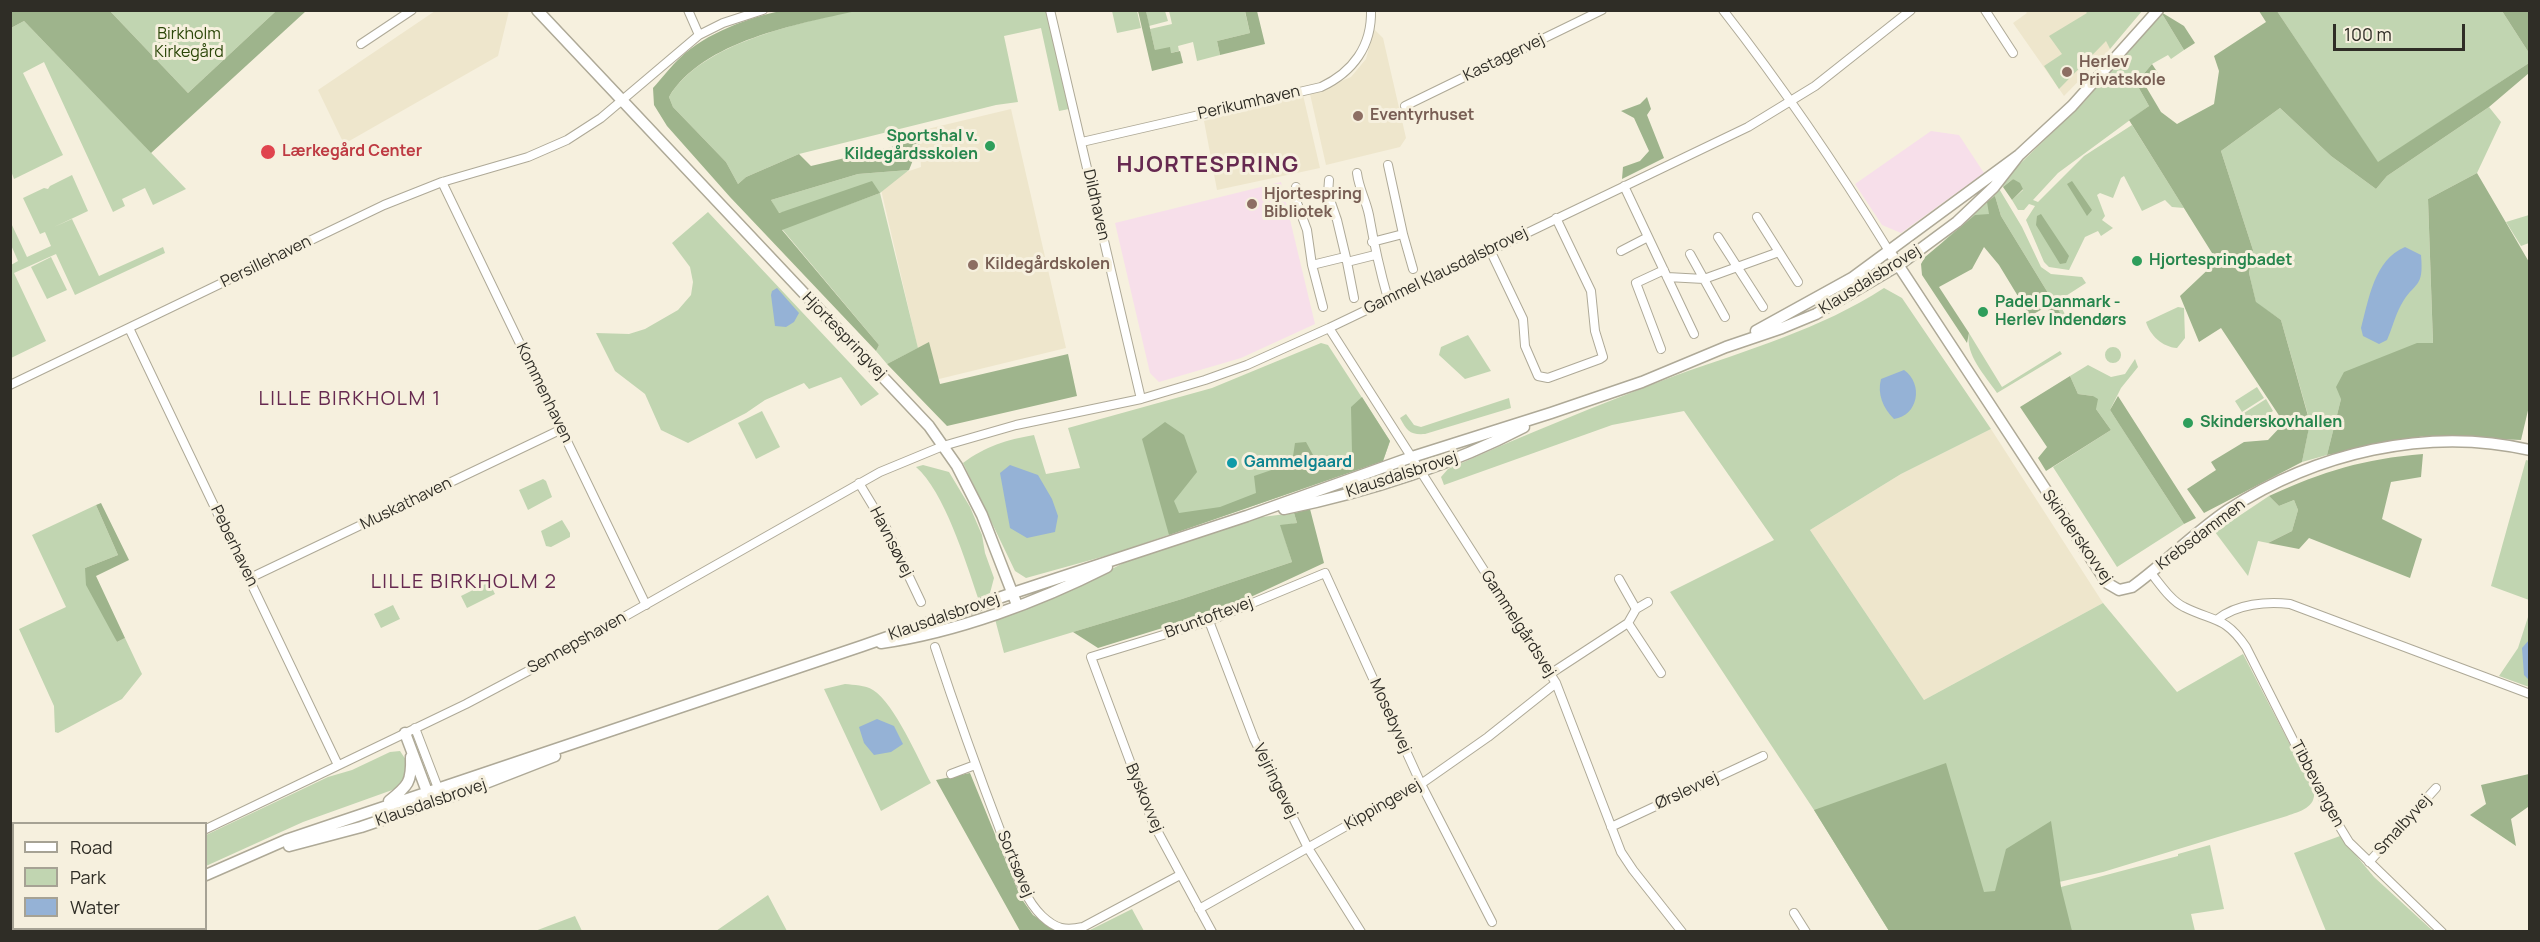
<!DOCTYPE html>
<html>
<head>
<meta charset="utf-8">
<style>
	body { margin:0 }
	#map { position:relative; width:2540px; height:942px; overflow:hidden; background:#f6f0de; font-family:Manrope,sans-serif }
	canvas { display:block }
	.frame { position:absolute; inset:0; border:12px solid #2f2d26; pointer-events:none }
	.legend { position:absolute; left:12px; top:822px; width:195px; height:108px; box-sizing:border-box; background:#f6f0de; border:2px solid #a6a294; margin:0; padding:8px 10px; list-style:none; font-size:18px; color:#2f2d26 }
	.legend li { display:flex; align-items:center; gap:12px; height:30px }
	.legend b { width:30px; border:2px solid #a6a294 }
	.scale { position:absolute; left:2333px; top:24px; width:132px; height:27px; box-sizing:border-box; border:3px solid #2f2d26; border-top:0; padding-left:8px; font-size:18px; line-height:21px; white-space:nowrap; color:#2f2d26; -webkit-text-stroke:4px #f6f0de; paint-order:stroke }
</style>
</head>
<body>
<div id="map">
<canvas width="2540" height="942"></canvas>
<div class="frame"></div>
<ul class="legend">
<li><b style="height:8px;background:#fff"></b>Road</li>
<li><b style="height:16px;background:#c1d5b1"></b>Park</li>
<li><b style="height:16px;background:#95b2d6"></b>Water</li>
</ul>
<div class="scale">100 m</div>
</div>
<script>
const context = document.querySelector('canvas').getContext('2d');
context.lineJoin = 'round';
function paint(path, color) { context.fillStyle = color; context.fill(path, 'evenodd'); }
function strokePath(path, color, width, dash) { context.strokeStyle = color; context.lineWidth = width; context.lineCap = dash ? 'butt' : 'round'; context.setLineDash(dash || []); context.stroke(path); }
function drawText(font, color, halo, rows, align = 'center') {
  context.font = font + ' Manrope,sans-serif'; context.lineWidth = 6; context.setLineDash([]); context.textBaseline = 'middle'; context.strokeStyle = halo; context.fillStyle = color; for (const [text, x, y, turn = 0] of rows) {
    context.save(); context.translate(x, y); context.rotate((+turn || 0) * Math.PI / 180); context.textAlign = isNaN(turn) ? turn : align; if (halo) context.strokeText(text, 0, 0); context.fillText(text, 0, 0); context.restore();
  }
}
paint(new Path2D(`
	M1931 131 1959 135 1984 173 1901 233 1882 225 1855 184Z
	M1281 182 1315 324 1241 358 1159 382 1150 373 1115 223Z`), '#f7dfea');
paint(new Path2D(`
	M435 11H509L498 56 344 144 318 90Z
	M2025 11H2142L2110 49 2064 96 2013 23 2027 13Z
	M1374 29 1383 38 1406 138 1400 147 1326 165 1310 94 1351 77 1366 59Z
	M1303 95 1320 168 1217 190 1204 121Z
	M1011 109 1066 348 939 379 918 349 879 181 921 167 919 131Z
	M1991 429 2103 603 1924 700 1810 530 1901 474Z`), '#eee6cc');
paint(new Path2D(`
	M856 10H1046L1069 109 1059 111 1041 28 1004 36 1018 102 996 105 799 154 746 177 738 184 726 162 673 107 669 97C702 42 798 24 856 10Z
	M1249 10 1245 12 1250 33 1217 41 1220 55 1197 61 1193 42 1178 46 1179 51 1171 53 1155 50 1150 29 1172 24 1169 11Z
	M110 11H276L188 93Z
	M1112 11H1137L1141 28 1117 33Z
	M1146 11H1165L1168 21 1149 26Z
	M2085 11H2142L2110 49 2106 41 2059 89 2044 66 2062 54 2049 36 2087 13Z
	M2277 11H2502L2529 53V63L2378 163Z
	M2161 12 2184 50 2171 59 2168 55 2152 64 2136 83 2149 106 2058 173 2033 200 2038 202 2084 156 2132 125 2184 208 2172 207 2165 200 2142 211 2124 176 2121 178 2113 198 2100 193 2097 195 2105 216 2102 220 2113 228 2101 236 2098 231 2085 237 2069 270 2049 267 2044 262 2026 220 2035 206 2029 204 2024 210H2018L2012 200 2023 190 2013 179 2003 187 2000 183 2084 102Z
	M24 21 186 189 153 205 145 188 122 199 125 206 113 212 44 62 23 73 63 155 14 179 11 171V28Z
	M2489 107 2501 122 2477 173 2428 199 2433 344 2341 399 2327 455 2302 462 2310 422 2281 320 2256 303 2249 273 2253 250 2221 151 2280 108 2331 156 2376 189 2387 176Z
	M909 170 880 193 918 348 887 364 876 351 879 345 782 229 880 193 778 213 771 200 858 174Z
	M72 175 88 211 54 227 72 219 99 276 163 247 165 253 75 295 56 254 14 273 46 341 11 358V265L18 261 11 245V223L27 257 51 246 45 232 40 234 23 198 44 188 48 189 50 186Z
	M1998 187 2022 227 2041 267 2051 274 2082 277 2086 283 2058 301 2068 320 2067 324 2001 216 1995 196 1989 214 1942 243Z
	M708 212 879 394 861 406 841 377 809 389 804 383 765 400 746 413 688 443 661 430 645 394 615 371 596 333 629 334 645 329 678 310 691 295 693 282 690 267 672 243Z
	M2529 215V243L2521 246 2506 222Z
	M51 257 67 290 47 299 31 267Z
	M1884 288 1902 298 1991 429 1901 474 1810 530 1924 700 2103 603 2177 692 2243 654 2314 791C2316 808 2300 811 2287 816L2103 872 2059 882 2061 887 2178 856V854L2210 845 2224 909 2191 914 2195 931H1889L1814 810 1670 592 1774 540 1684 411 1612 425 1444 485 1441 477 1448 469C1524 435 1600 404 1677 375 1747 350 1821 329 1884 288Z
	M2178 307 2184 308 2185 338 2177 348C2162 347 2150 335 2146 322Z
	M1969 333 2002 387 2060 351 2062 354 1997 393C1985 375 1965 355 1969 333Z
	M1468 335 1491 371 1465 379 1439 355 1441 347Z
	M1321 343 1328 345 1390 441 1383 461 1116 553 1026 578 1015 571 963 463C986 446 1006 440 1034 435L1046 474 1080 468 1068 428 1212 388Z
	M2105 355a8 8 0 1 1 16 0a8 8 0 1 1-16 0Z
	M2135 359 2138 367 2121 388 2110 410 2184 524 2117 567 2053 467 2111 430 2096 409 2093 396 2078 394 2070 376 2088 365 2111 377 2125 374Z
	M2257 387 2264 398 2242 412 2235 401Z
	M1509 398 1511 408 1425 434C1410 435 1407 431 1400 418L1406 414 1414 425 1421 427Z
	M2266 399 2273 411 2251 425 2244 413Z
	M762 411 780 447 756 459 738 423Z
	M2526 460 2530 461 2529 600 2491 586Z
	M923 465 949 472 970 507 982 535 985 553 994 578 990 593 978 598C966 562 944 491 916 467Z
	M543 479 546 481 552 497 528 510 519 490Z
	M2269 496 2279 506 2294 500 2298 510 2292 531 2268 543 2258 541 2248 576 2215 532Z
	M96 505 118 555 85 568 117 642 125 638 142 674 122 699 58 733 55 732 54 706 19 629 66 607 32 535Z
	M1294 513 1297 523 1281 526 1292 562 1182 599 1004 653 995 619 1075 588 1133 558 1254 518Z
	M562 520 570 533V537L551 547 546 546 541 531Z
	M489 582 495 594 467 608 461 596Z
	M393 605 400 619 381 628 374 614Z
	M2529 614V687L2499 676 2518 648Z
	M845 684C854 685 865 685 873 690 895 704 918 759 931 783L881 811 824 689Z
	M400 751 408 763 404 781 395 789 303 822 206 866V835L328 777 352 770 390 752Z
	M2340 836 2374 877 2433 931H2326L2294 853Z
	M768 895 787 931H716Z
	M10 900 13 905 14 928 61 929 57 931H11Z
	M1132 909 1144 931H1088Z
	M575 916 582 931H535Z`), '#c1d5b1');
paint(new Path2D(`
	M11 11H110L188 93 276 11H306L151 153 24 21 11 28Z
	M781 11H856C798 24 702 41 669 97L673 107 726 162 738 184 746 177 799 154 811 166 921 140 909 170 858 174 771 200 779 213 872 181 880 193 782 230 879 345 876 351 730 197 667 126 654 105 653 88C662 78 671 66 681 57 705 34 749 17 781 11Z
	M1138 11H1146L1155 50 1170 47 1171 53 1180 51 1183 63 1152 71Z
	M1245 11H1257L1265 44 1220 55 1217 41 1250 33Z
	M2259 11H2277L2378 162 2529 63V73L2489 107 2387 176 2376 189 2331 156 2280 108 2221 151 2253 250 2249 273 2256 302 2281 320 2310 423 2302 462 2204 513 2187 489 2216 470 2211 462 2244 442 2268 440 2284 423 2221 328 2199 342 2180 296 2217 261 2129 120 2149 106 2136 83 2152 64 2158 73 2149 79 2145 77 2142 80 2161 112 2177 124 2214 104 2219 71 2214 56 2266 22Z
	M2502 11H2529V53Z
	M2161 12 2184 26 2195 43 2184 50Z
	M1647 97 1651 109 1647 115 1664 158 1622 179 1623 167 1640 161 1649 151 1634 118 1621 111 1640 104Z
	M2477 173 2529 262 2530 402 2521 440 2424 436 2327 455 2341 399 2336 387 2344 372 2417 343H2433L2428 199Z
	M2013 179 2020 183 2023 189 2012 200 2003 187Z
	M2072 181 2092 210 2087 216 2067 184Z
	M1995 196 2001 216 2067 324 2060 327 2046 307 2030 316 1999 265 1984 247 1972 269 1939 287 1969 333 1967 343 1922 275 1921 264 1925 257 1975 215 1989 214 1987 202Z
	M2041 214 2069 256 2066 263 2060 264 2036 225 2037 216Z
	M929 342 940 384 1068 354 1077 396 947 426 887 364Z
	M2070 376 2078 394 2093 396 2098 399 2096 409 2111 430 2046 471 2038 458 2047 447 2020 407Z
	M2118 396 2196 518 2184 524 2119 424 2110 410Z
	M1362 397 1390 441 1383 461 1169 535 1142 439 1165 422 1184 435 1197 472 1174 501 1179 513 1220 507 1256 493 1254 476 1292 463 1295 443 1306 442 1318 464 1352 453 1351 407Z
	M2423 454 2421 477 2391 482 2382 519 2422 539 2410 578 2309 538 2299 549 2268 543 2292 531 2298 510 2294 500 2279 506 2269 496C2324 471 2363 459 2423 454Z
	M101 503 129 560 96 576 125 638 117 642 86 585 85 568 118 555 96 505Z
	M1310 509 1324 563 1227 608 1098 648 1073 632 1182 599 1292 562 1280 525 1297 523 1294 513Z
	M1946 763 1984 892 1995 891 2006 849 2051 821 2061 887 2072 931H1889L1814 810Z
	M970 773 1021 898 1033 915 1059 931H1020L936 780Z
	M2529 774V808L2528 807 2511 819 2516 846 2470 815 2486 804 2481 785Z`), '#9eb48c');
paint(new Path2D(`
	M2405 247 2421 255C2424 290 2415 280 2401 305 2395 316 2392 329 2387 340L2379 344 2363 336 2361 328C2369 299 2374 260 2405 247Z
	M777 288 799 313 794 322 786 327 775 326 771 295 772 291Z
	M1904 370C1924 384 1918 416 1894 419 1883 408 1877 394 1881 379Z
	M1010 465 1038 475 1052 499 1058 516 1055 532 1027 538 1010 528 1000 473Z
	M2529 640V680L2524 675 2522 648Z
	M877 719 894 726 903 744 891 752 874 755 864 743 859 727Z`), '#95b2d6');
const street = new Path2D(`
	M688 10 699 35
	M1050 10 1141 399
	M1723 10C1783 87 1838 168 1889 251
	M1985 10 2013 53
	M361 44 412 10
	M1405 106 1602 10
	M1082 142 1321 87C1353 72 1372 46 1371 10
	M1357 173C1359 189 1366 200 1369 215 1374 244 1380 271 1388 299
	M1329 180 1328 194 1337 220 1347 262 1375 255
	M442 182 646 605
	M1624 186 1694 334
	M1296 187 1297 203 1307 230 1312 265 1345 257
	M1757 217 1798 282
	M1403 234 1413 269
	M1718 237 1763 307
	M1372 242 1403 234 1388 165
	M1490 250 1523 319 1525 346 1538 376 1548 378 1600 359 1603 357 1595 331 1591 291 1556 218
	M1621 251 1648 237
	M1690 254 1725 317
	M1347 262 1354 298
	M1312 265 1323 307
	M1667 277 1704 279 1779 252
	M129 328 338 765
	M1329 328 1556 683 1621 852 1633 870 1682 932
	M1661 349 1636 283 1664 270
	M10 385 384 205 442 182 528 157 567 140 601 118 699 35 723 23 763 10
	M859 483 885 526 921 602
	M2151 573C2160 584 2171 601 2184 607 2214 622 2225 616 2246 647L2324 801 2349 842 2442 932
	M250 578 562 429
	M1619 579 1636 609
	M2218 619C2237 604 2267 601 2290 604L2530 694
	M1209 621 1254 739 1308 848 1361 932
	M1628 623 1661 673
	M935 647C956 711 979 775 1003 838 1013 863 1022 897 1042 916 1056 929 1065 931 1083 927L1180 875
	M1550 674 1628 623 1636 609 1648 602
	M415 728 438 788
	M951 774 975 765
	M1611 827 1763 756
	M206 829 466 704 532 669 880 472 943 446 1016 425 1141 399 1205 380 1247 365 1329 328 1748 127 1815 86 1911 10
	M2369 862 2436 788
	M10 879 14 884
	M1199 909 1421 784 1488 737 1556 683
	M1794 913 1806 932
	M1212 932 1153 823 1091 657 1209 621 1325 573 1421 784 1492 922`);
const secondary = new Path2D(`
	M537 10 929 426 957 466 982 515 1017 605
	M1889 251 2107 583 2119 590 2132 587C2165 563 2194 533 2228 510 2315 453 2427 426 2530 450
	M1756 331 1852 278 2019 155 2072 106 2158 10
	M1284 509C1367 492 1449 466 1524 427
	M881 643C957 632 1038 602 1107 567
	M405 733 429 797
	M389 801C408 786 412 782 411 757
	M289 846 361 827 455 795 555 756
	M206 875 286 840 862 646 1013 593 1247 516 1412 457 1551 413 1642 382 1726 347 1782 328 1816 314 1899 265 1957 222 1994 187 2019 155
	M89 932 95 928`);
strokePath(street, '#aea997', 10);
strokePath(secondary, '#aea997', 13);
strokePath(street, '#fff', 8);
strokePath(secondary, '#fff', 10);
for (const [x, y, r, color] of [
	[2067,72,6,"#8d6e63"],
	[1358,116,6,"#8d6e63"],
	[990,146,6,"#2e9e5b"],
	[268,152,8,"#e0444e"],
	[1252,204,6,"#8d6e63"],
	[2137,261,6,"#2e9e5b"],
	[973,265,6,"#8d6e63"],
	[1983,312,6,"#2e9e5b"],
	[2188,423,6,"#2e9e5b"],
	[1232,463,6,"#0f9aa8"]
]) { const dot = new Path2D(); dot.arc(x, y, r, 0, 2 * Math.PI); context.fillStyle = color; context.fill(dot); strokePath(dot, '#f6f0de', 2); }
drawText('16px', '#2a4507', '#f6f0de', [
	["Birkholm",189,35],
	["Kirkegård",189,53]
]);
drawText('16px', '#2f2d26', '#f6f0de', [
	["Kastagervej",1504,58,-26],
	["Perikumhaven",1249,103,-13],
	["Dildhaven",1096,205,77],
	["Persillehaven",266,262,-26],
	["Gammel Klausdalsbrovej",1446,271,-26],
	["Klausdalsbrovej",1870,280,-32],
	["Hjortespringvej",844,336,46],
	["Kommenhaven",544,393,64],
	["Klausdalsbrovej",1402,475,-18],
	["Muskathaven",406,504,-26],
	["Krebsdammen",2201,535,-37],
	["Skinderskovvej",2077,537,55],
	["Havnsøvej",891,542,63],
	["Peberhaven",234,546,64],
	["Klausdalsbrovej",944,617,-19],
	["Bruntoftevej",1209,618,-20],
	["Gammelgårdsvej",1518,624,57],
	["Sennepshaven",577,643,-29],
	["Mosebyvej",1390,716,66],
	["Vejringevej",1275,781,64],
	["Tibbevangen",2317,784,62],
	["Ørslevvej",1687,791,-25],
	["Byskovvej",1144,798,67],
	["Klausdalsbrovej",431,803,-19],
	["Kippingevej",1383,805,-30],
	["Smalbyvej",2403,825,-48],
	["Sortsøvej",1015,864,67]
]);
drawText('bold 16px', '#785e54', '#f6f0de', [
	["Herlev",2079,63],
	["Privatskole",2079,81],
	["Eventyrhuset",1370,116],
	["Hjortespring",1264,195],
	["Bibliotek",1264,213],
	["Kildegårdskolen",985,265]
], 'left');
drawText('bold 16px', '#27864d', '#f6f0de', [
	["Sportshal v.",978,137,"right"],
	["Kildegårdsskolen",978,155,"right"],
	["Hjortespringbadet",2149,261],
	["Padel Danmark -",1995,303],
	["Herlev Indendørs",1995,321],
	["Skinderskovhallen",2200,423]
], 'left');
drawText('bold 16px', '#be3a42', '#f6f0de', [
	["Lærkegård Center",282,152]
], 'left');
drawText('bold 16px', '#0d838f', '#f6f0de', [
	["Gammelgaard",1244,463]
], 'left');
context.letterSpacing = '1.5px';
drawText('20px', '#662950', '#f6f0de', [
	["LILLE BIRKHOLM 1",350,399],
	["LILLE BIRKHOLM 2",464,582]
]);
context.letterSpacing = '0px';
context.letterSpacing = '1.5px';
drawText('bold 22px', '#662950', '#f6f0de', [
	["HJORTESPRING",1208,166]
]);
context.letterSpacing = '0px';
</script>
</body>
</html>
